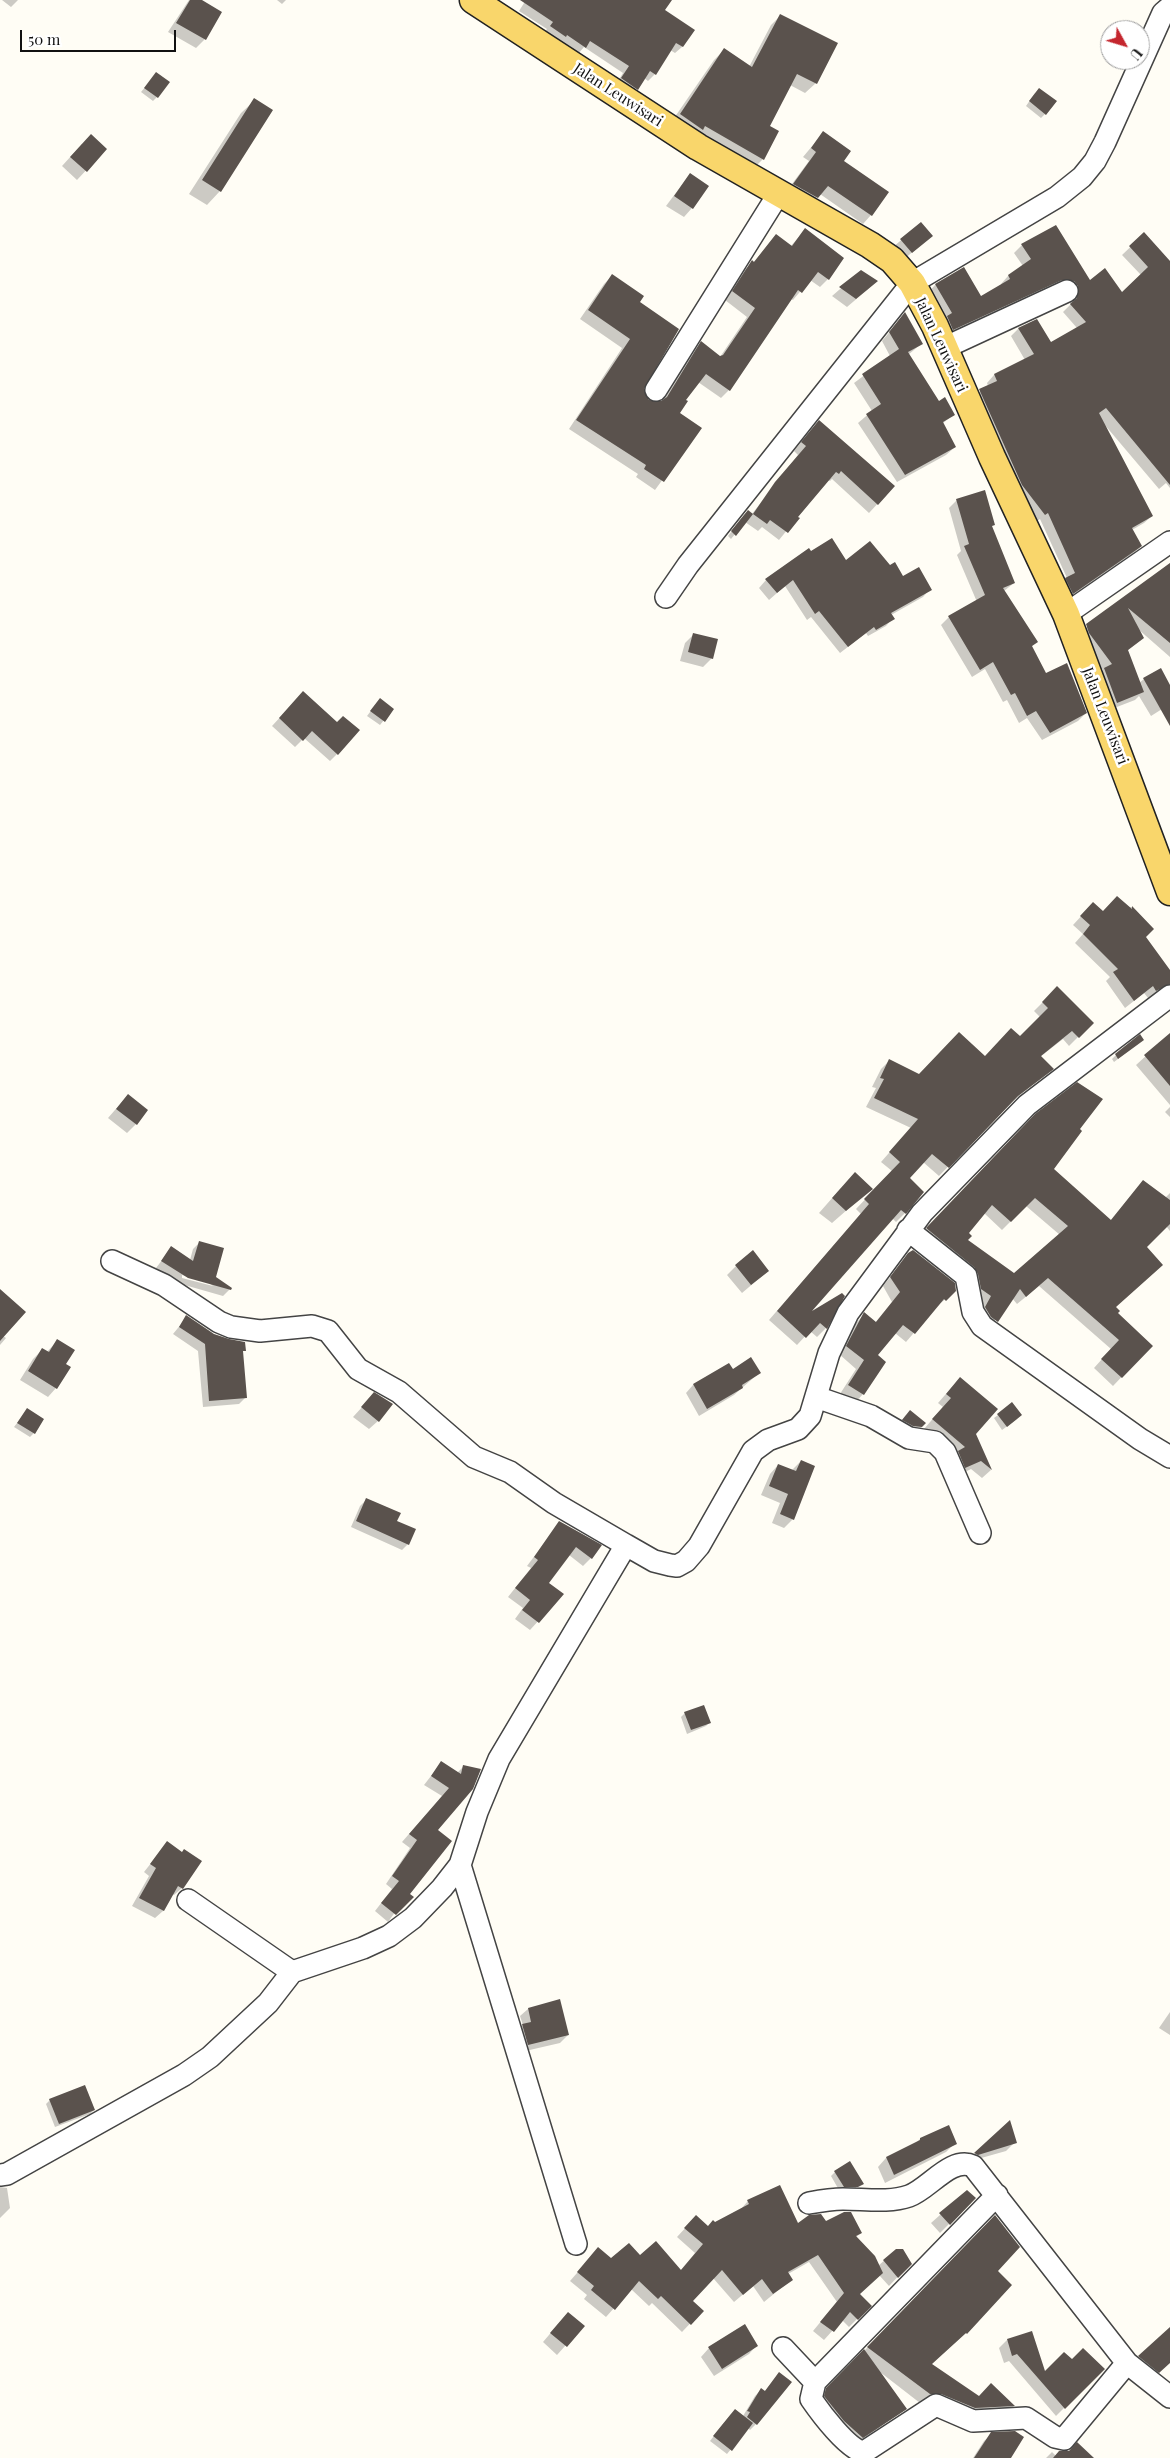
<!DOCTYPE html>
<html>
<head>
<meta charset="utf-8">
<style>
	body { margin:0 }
	#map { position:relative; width:1170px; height:2458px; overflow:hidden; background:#fffdf5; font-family:"Playfair Display",serif }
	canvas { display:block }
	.north { position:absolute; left:1100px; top:20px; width:50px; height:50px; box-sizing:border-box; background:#fff; border:1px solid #a0a0a0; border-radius:50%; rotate:129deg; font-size:14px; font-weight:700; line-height:20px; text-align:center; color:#111 }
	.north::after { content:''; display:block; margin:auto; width:18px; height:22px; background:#c4262e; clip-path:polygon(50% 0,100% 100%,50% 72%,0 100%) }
	.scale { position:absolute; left:20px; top:30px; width:156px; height:22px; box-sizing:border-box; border:2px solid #111; border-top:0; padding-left:6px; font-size:15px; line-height:18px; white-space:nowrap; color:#111; -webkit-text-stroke:4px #fff; paint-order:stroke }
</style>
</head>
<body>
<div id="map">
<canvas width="1170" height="2458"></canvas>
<div class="north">U</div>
<div class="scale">50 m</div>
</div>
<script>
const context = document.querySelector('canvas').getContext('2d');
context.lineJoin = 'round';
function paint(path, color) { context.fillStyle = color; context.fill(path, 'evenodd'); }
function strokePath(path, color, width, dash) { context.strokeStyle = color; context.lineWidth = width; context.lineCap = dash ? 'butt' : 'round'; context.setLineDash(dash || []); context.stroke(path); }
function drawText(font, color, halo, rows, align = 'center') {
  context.font = font + ' "Playfair Display",serif'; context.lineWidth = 5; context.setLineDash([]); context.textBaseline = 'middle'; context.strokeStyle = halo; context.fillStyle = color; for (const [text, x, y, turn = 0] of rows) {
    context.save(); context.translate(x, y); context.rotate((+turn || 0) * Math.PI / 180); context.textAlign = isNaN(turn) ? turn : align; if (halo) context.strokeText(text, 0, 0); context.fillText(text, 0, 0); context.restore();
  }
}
paint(new Path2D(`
	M2 0H18L11 7Z
	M189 0H200L220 12 205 39 196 48 168 32Z
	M277 0H286L282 4Z
	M526 0H671L664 10 693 30 682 47 675 53 670 50 655 74 648 81 644 78 630 96 615 86 623 73 584 47 578 54 544 33 547 29 519 11Z
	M781 15 816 83 805 93 790 85 768 127 763 159 753 169 670 124 714 60 724 50 749 67 771 25Z
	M156 74 157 97 153 101 141 92Z
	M1035 93 1045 114 1041 118 1026 106Z
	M255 100 220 191 207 205 189 194 241 113Z
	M823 133 871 215 863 224 820 194 809 206 786 192 809 161 803 157Z
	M82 144 106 149 77 180 62 166Z
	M690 174 692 208 684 217 666 206Z
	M921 223 931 236 902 261 892 248Z
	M805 230 828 279 820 287 810 280 793 300 791 299 729 390 721 398 698 382 684 400 678 413 700 428 655 490 636 477 638 474 569 429 622 348 580 319 604 284 612 276 639 302 644 397 656 404 662 400 693 351 701 343 720 357 747 317 725 300 744 270 753 263 776 235 790 247Z
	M1144 234 1170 263V488L1166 483 1159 489 1104 424 1152 516 1144 523 1132 530 1141 546 1133 554 1065 601 1058 586 1067 578 1040 519 1037 521 972 398 988 386 987 383 994 375 1025 360 1011 336 1018 329 1036 320 1050 343 1077 328 1063 312 1070 305 1071 293 945 337 928 293 935 285 963 269 981 298 1002 286 1001 284 1008 276 1023 266 1014 253 1022 245 1089 282 1122 294 1141 275 1122 255Z
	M861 271 876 281 867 290 847 307 832 296Z
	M904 315 921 344 908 355 938 403 954 414 942 424 955 447 946 455 897 482 858 423 872 411 854 383 890 356 882 341Z
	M811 430 894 486 869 513 832 479 830 481 828 480 779 540 762 527 758 531 745 522 731 539 728 536 744 515 752 514 798 455 794 451Z
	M957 500 991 527 1014 583 1004 591 1036 642 1031 647 1046 675 1086 713 1078 721 1042 740 1027 718 1019 723 1007 700 1003 702 985 669 972 677 941 625 949 617 977 602 957 555 961 551 949 508Z
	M811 553 846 562 889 567 902 578 930 589 923 597 891 615 893 618 886 626 868 636 866 633 840 653 811 617 807 620 785 586 769 600 759 588 766 580Z
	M1170 563V657L1138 629 1143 638 1127 651 1139 683 1144 679 1170 687V704L1151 716 1139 696 1135 700 1109 710 1096 677 1103 670 1081 641 1078 634Z
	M694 634 712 658 703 667 680 661 685 643Z
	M296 700 337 754 330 761 304 738 295 747 272 726Z
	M376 704 392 710 380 725 367 716Z
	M1132 907 1153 929 1144 937 1170 982V986L1148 998 1144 993 1125 1008 1106 981 1110 977 1075 943 1083 934 1073 925 1085 912H1103Z
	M1057 988 1092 1023 1069 1046 1063 1039 1040 1057 1052 1069 1009 1104 939 1176 923 1162 908 1179 905 1213 896 1222 892 1218 807 1315 844 1296 826 1328 817 1337 810 1331 797 1345 769 1320 861 1214 856 1209 892 1171 881 1162 911 1128 866 1107 876 1088 872 1087 881 1069 889 1061 919 1075 985 1057 1020 1038 1040 1017 1034 1011Z
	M1170 1034V1105L1136 1065Z
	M1139 1043 1114 1062 1112 1059 1116 1055Z
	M128 1095 136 1124 127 1133 108 1118Z
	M1170 1107V1117L1165 1112Z
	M1027 1125 1078 1130 1052 1169 1110 1221 1143 1181 1165 1198 1170 1193V1231L1166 1226 1145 1247 1115 1307 1116 1313 1151 1346 1113 1386 1094 1368 1111 1349 1039 1286 1017 1304 1012 1298 988 1329 977 1316 984 1305 973 1297 919 1238ZM1026 1206 1060 1235 1014 1274 967 1240V1233L984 1213 1002 1230Z
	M841 1188 871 1189 832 1223 819 1213Z
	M199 1243 214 1277 230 1289 223 1296 181 1284 156 1268 172 1247 190 1260 193 1249ZM182 1275 209 1283 213 1286 182 1278Z
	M909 1254 955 1291 936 1307 906 1342 895 1333 876 1355 884 1362 863 1394 855 1403 840 1394 856 1369 839 1354 851 1329 865 1313 875 1323 892 1302 883 1286Z
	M736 1266 768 1271 742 1293 727 1275Z
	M0 1294 3 1336 6 1338 0 1345Z
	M187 1317 214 1335 244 1350 242 1352 246 1397 239 1404 203 1407 198 1351 173 1334Z
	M57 1341 65 1364 56 1388 48 1397 20 1380 33 1359 42 1350 46 1353Z
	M729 1364 732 1371 759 1373 734 1395 699 1416 686 1393 693 1385Z
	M952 1387 991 1470 982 1478 971 1469 957 1476 955 1455 924 1429 943 1407 938 1403Z
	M374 1394 378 1421 369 1429 353 1417Z
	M27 1410 34 1433 30 1437 14 1427Z
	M906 1415 922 1427 917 1431 899 1424Z
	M998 1415 1017 1419 1002 1430 994 1418Z
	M801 1461 793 1519 784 1528 772 1523 780 1503 761 1495 770 1474 778 1465 792 1470Z
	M367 1499 395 1522 408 1544 402 1550 351 1527 360 1506Z
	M560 1522 591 1558 583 1566 569 1555 547 1583 562 1595 530 1630 515 1619 523 1608 508 1597 531 1568 527 1566Z
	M685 1713 710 1722 706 1726 687 1734 681 1717Z
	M441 1763 457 1773 463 1767 480 1770 436 1830 408 1894 388 1922 375 1911 392 1889 386 1884 410 1848 402 1842 442 1796 424 1785Z
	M167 1843 182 1888 174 1895 172 1894 163 1911 155 1918 132 1906 149 1876 144 1872Z
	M528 2009 568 2035 560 2043 521 2052 515 2033 523 2025 520 2016Z
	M1170 2012V2035L1159 2028Z
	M50 2100 94 2110 90 2114 55 2127 46 2104Z
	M1009 2122 1015 2142 1006 2151 967 2162Z
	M920 2139 955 2143 946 2152 885 2183 878 2167 886 2158 915 2144Z
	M835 2172 862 2183 853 2190H839L831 2176Z
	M0 2187 7 2188 10 2208 0 2218Z
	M967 2191 975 2198 940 2233 931 2223Z
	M748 2201 797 2225 825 2223 861 2233 856 2237 878 2266 896 2250 910 2264 889 2286 879 2275 858 2295 870 2306 849 2327 842 2320 824 2340 813 2331 837 2302 809 2262 788 2274 792 2279 764 2302 753 2286 734 2302 713 2278 692 2301 702 2311 682 2332 652 2303 649 2306 631 2289 606 2317 584 2299 587 2295 570 2281 598 2249 611 2260 640 2257 680 2271 695 2253 677 2237 688 2225 708 2227 740 2210Z
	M995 2217 996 2271 1010 2285 966 2333 931 2364 979 2397 991 2385 1014 2406 1005 2414 966 2417 920 2403 880 2372 905 2409 856 2444 820 2396Z
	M560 2322 583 2326 557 2355 543 2342Z
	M1170 2329V2362L1151 2379 1131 2364Z
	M1007 2340 1044 2373 1072 2361 1103 2369 1056 2416 1009 2361 1004 2363 999 2348Z
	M757 2345 749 2354 714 2376 701 2357 709 2348Z
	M779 2374 756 2424 750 2430 748 2428 727 2454 710 2441 731 2414 743 2416 755 2396 761 2390 764 2392Z
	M992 2434 1009 2458H973L984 2441Z
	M1052 2452 1056 2456 1086 2458H1046Z`), '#0003');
paint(new Path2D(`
	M190 0H202L222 12 206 40 176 23Z
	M520 0H672L665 10 695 30 683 47 676 43 656 75 650 71 638 90 621 78 629 66 590 41 586 48 567 35 566 37 550 26 553 22Z
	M780 14 838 43 817 84 797 74 770 126 779 131 764 160 705 126 703 130 680 114 724 48 752 67Z
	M156 72 170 82 158 98 144 88Z
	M1039 88 1057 101 1046 115 1029 101Z
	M254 98 273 110 221 192 202 180Z
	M823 131 851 151 844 161 889 192 872 216 828 186 818 198 793 184 816 152 811 148Z
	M91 134 107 149 87 172 70 157Z
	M690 173 709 186 693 209 674 196Z
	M921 222 933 236 912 253 900 239Z
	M1056 225 1090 280 1105 268 1122 292 1148 267 1129 246 1144 232 1170 261V485L1106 408 1099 413 1153 516 1132 528 1142 546 1073 594 1065 578 1075 573 1048 513 1045 515 1022 485 979 389 997 381 994 374 1034 354 1018 328 1037 319 1051 342 1086 322 1070 304 1077 298 1078 286 1074 281 1062 280 953 330 947 316 952 313 935 284 964 267 981 296 1010 279 1008 275 1031 259 1021 244Z
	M805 228 844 258 829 280 818 272 802 293 798 290 730 391 706 374 686 400 688 401 680 413 702 428 664 482 644 469 646 465 576 420 630 339 588 310 612 274 644 296 640 302 679 329 644 389 649 400 661 401 667 397 701 341 720 356 723 355 755 308 732 291 752 260 754 262 776 234 792 246Z
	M861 270 878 281 856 299 839 287Z
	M905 312 923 344 908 352 939 401 945 397 955 415 943 422 956 447 905 475 866 414 881 404 862 374 899 349 889 332Z
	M819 420 895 486 878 505 841 471 839 474 836 472 798 517 800 518 788 533 770 520 767 524 753 514 775 482 806 446 801 442Z
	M985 490 995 525 992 526 1015 583 1003 588 1038 642 1032 646 1046 673 1067 663 1087 713 1050 733 1036 711 1027 716 1015 693 1011 695 993 662 980 670 948 616 985 595 964 546 969 544 956 499Z
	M748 510 753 514 736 536 731 531Z
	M832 538 846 560 870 541 890 565 895 562 903 576 919 567 932 590 891 613 895 619 876 630 874 627 848 647 819 611 815 614 793 580 777 593 765 579 809 548 811 551Z
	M1170 563V643L1128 608 1144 638 1128 650 1144 692 1117 703 1104 668 1112 664 1089 633 1086 624Z
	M693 633 718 639 713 659 688 652Z
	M1161 668 1170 685V726L1143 678Z
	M303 691 337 722 343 716 360 730 338 755 312 731 303 741 279 718Z
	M380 698 394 709 385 722 370 711Z
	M1117 896 1132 909V906L1154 929 1146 937 1170 970V984L1156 991 1153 986 1134 1001 1113 972 1118 969 1083 934 1090 925 1080 916 1093 902 1103 911Z
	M1057 986 1094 1023 1079 1038 1072 1031 1041 1056 1054 1069 1018 1096 949 1168 932 1154 910 1178 924 1192 906 1214 901 1210 812 1311 842 1293 845 1296 827 1329 820 1323 806 1338 777 1311 869 1204 864 1199 900 1162 889 1152 918 1119 874 1098 884 1079 880 1078 889 1059 919 1074 959 1032 985 1056 1011 1028 1020 1036 1048 1008 1042 1002Z
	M1170 1033V1086L1144 1055Z
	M1140 1034 1144 1040 1118 1059 1115 1054Z
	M1077 1082 1103 1099 1080 1129 1082 1131 1054 1169 1111 1220 1143 1180 1170 1200V1224L1147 1247 1163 1265 1116 1307 1120 1311 1118 1313 1153 1346 1122 1378 1101 1359 1119 1340 1048 1278 1026 1297 1020 1289 998 1322 991 1317 985 1307 991 1296 981 1289 978 1274 974 1267 926 1228 1035 1114ZM1035 1198 1068 1226 1014 1273 968 1240 972 1236 969 1233 992 1205 1011 1222Z
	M128 1094 148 1110 137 1125 116 1109Z
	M855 1172 873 1189 846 1211 832 1198Z
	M199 1241 224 1248 216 1277 232 1288 231 1290 188 1278 161 1261 171 1246 193 1261Z
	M753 1250 769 1271 751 1285 735 1265Z
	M913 1250 955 1283 956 1291 946 1301 944 1299 915 1334 903 1325 878 1355 886 1362 864 1395 848 1385 864 1360 846 1346 864 1312 876 1322 900 1292 890 1277 908 1253Z
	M0 1289 26 1312 0 1341Z
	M186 1315 214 1334 229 1339 245 1342 246 1351H243L247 1398 209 1401 205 1344 179 1327Z
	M57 1339 75 1350 66 1364 71 1367 57 1389 28 1371 42 1348 49 1352Z
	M751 1357 761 1373 742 1385 743 1388 707 1409 693 1384 729 1363 733 1369Z
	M960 1377 998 1409 976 1434 992 1470 981 1461 965 1468 958 1451 965 1447 932 1419 951 1398 946 1394Z
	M374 1392 393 1404 379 1422 361 1407Z
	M1012 1402 1022 1415 1007 1427 997 1414Z
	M27 1408 44 1419 35 1434 17 1423Z
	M910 1410 926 1423 922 1427 913 1426 902 1420Z
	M801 1460 815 1466 794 1520 780 1514 788 1494 769 1486 778 1464 796 1471Z
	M366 1498 401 1513 397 1521 416 1529 409 1545 356 1521Z
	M559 1521 602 1545 592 1559 576 1547 549 1583 564 1594 539 1623 522 1610 530 1600 515 1588 538 1560 534 1557Z
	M704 1705 711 1723 691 1730 684 1712Z
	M441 1761 461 1774 463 1765 481 1769 473 1789 438 1830 452 1841 410 1894 414 1897 396 1915 381 1903 399 1881 392 1876 417 1840 409 1834 449 1788 431 1776Z
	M167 1841 182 1852 184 1849 202 1861 183 1889 178 1886 164 1911 139 1898 156 1868 150 1864Z
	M560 1999 569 2035 528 2045 522 2024 531 2022 528 2008Z
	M85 2085 95 2110 59 2124 49 2099Z
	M1010 2120 1017 2143 978 2155 974 2153Z
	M949 2125 957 2144 894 2175 886 2157 920 2140V2138Z
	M850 2161 864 2184 858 2187H844L834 2171Z
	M780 2185 798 2223 809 2215 821 2214 826 2221 844 2212H851L862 2233 856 2236 875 2256 883 2273 860 2294 872 2306 858 2320 850 2312 834 2332 820 2322 844 2293 818 2255 788 2272 793 2280 773 2294 762 2279 743 2295 722 2270 693 2301 704 2311 691 2325 661 2296 658 2299 639 2281 615 2310 591 2290 594 2286 577 2272 598 2247 611 2258 629 2243 640 2255 656 2241 681 2270 703 2244 684 2228 696 2215 708 2226 713 2220 715 2222 749 2204 747 2200Z
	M967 2190 976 2198 950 2225 939 2213Z
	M995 2215 1020 2247 998 2271 1012 2285 967 2334 966 2333 932 2364 979 2396 991 2383 1015 2406 975 2408 941 2394H930L867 2347Z
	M896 2249H903L912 2264 898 2278 883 2260Z
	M568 2312 585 2326 567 2347 550 2333Z
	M745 2324 758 2346 722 2369 708 2347Z
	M1170 2327V2363L1159 2373 1138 2356Z
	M1032 2331 1045 2371 1064 2352 1072 2359 1083 2348 1105 2369 1065 2409 1017 2354 1012 2356 1007 2339Z
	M864 2349 907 2409 863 2438 844 2421 824 2396 826 2388Z
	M779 2372 792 2382 757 2425 747 2417 750 2412 747 2411 761 2388 765 2391Z
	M735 2409 753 2423 732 2451 713 2436Z
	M1015 2431 1024 2437 1011 2458H974L991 2432Z
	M1077 2442 1094 2458H1053L1059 2451H1069Z`), '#5a524d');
const minor = new Path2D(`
	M944 348 1067 291
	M656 390 779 193
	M666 597 688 565 912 283 1057 197 1082 177 1095 161 1105 142 1163 13 1170 7
	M1066 614 1170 542
	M908 1230 966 1276 973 1312 982 1326 1140 1439 1170 1457
	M112 1261 164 1285 219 1322 231 1327 260 1331 312 1326 328 1331 358 1369 399 1392 474 1457 510 1472 554 1503 626 1545
	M816 1397 871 1416 909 1438 935 1442 945 1452 980 1533
	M460 1865 576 2244
	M188 1900 292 1972
	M0 2175 7 2174 184 2075 210 2057 268 2003 292 1972 363 1948 389 1936 413 1918 442 1888 460 1865 477 1812 499 1759 626 1545 654 1561 670 1565 677 1566 686 1561 699 1546 753 1451 768 1440 798 1429 810 1416 829 1353 848 1313 922 1213 1027 1105 1170 996
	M809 2203C820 2201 832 2199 843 2199 865 2199 889 2203 909 2196 929 2189 951 2156 973 2166L1127 2363 1170 2397
	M783 2348 815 2382 997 2195
	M815 2382 811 2399C820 2412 848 2450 864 2452L936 2405 973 2421 1026 2418 1055 2437 1064 2439 1127 2363`);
const major = new Path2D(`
	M473 0 698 147 870 245 892 260 912 283 935 326 992 457 1066 614 1170 892`);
strokePath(minor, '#444', 24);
strokePath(major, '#222', 29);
strokePath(minor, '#fff', 21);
strokePath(major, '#f9d66b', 26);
drawText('15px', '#111', '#fff', [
	["Jalan Leuwisari",618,95,33],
	["Jalan Leuwisari",941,345,65],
	["Jalan Leuwisari",1105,716,69]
]);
</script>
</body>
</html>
